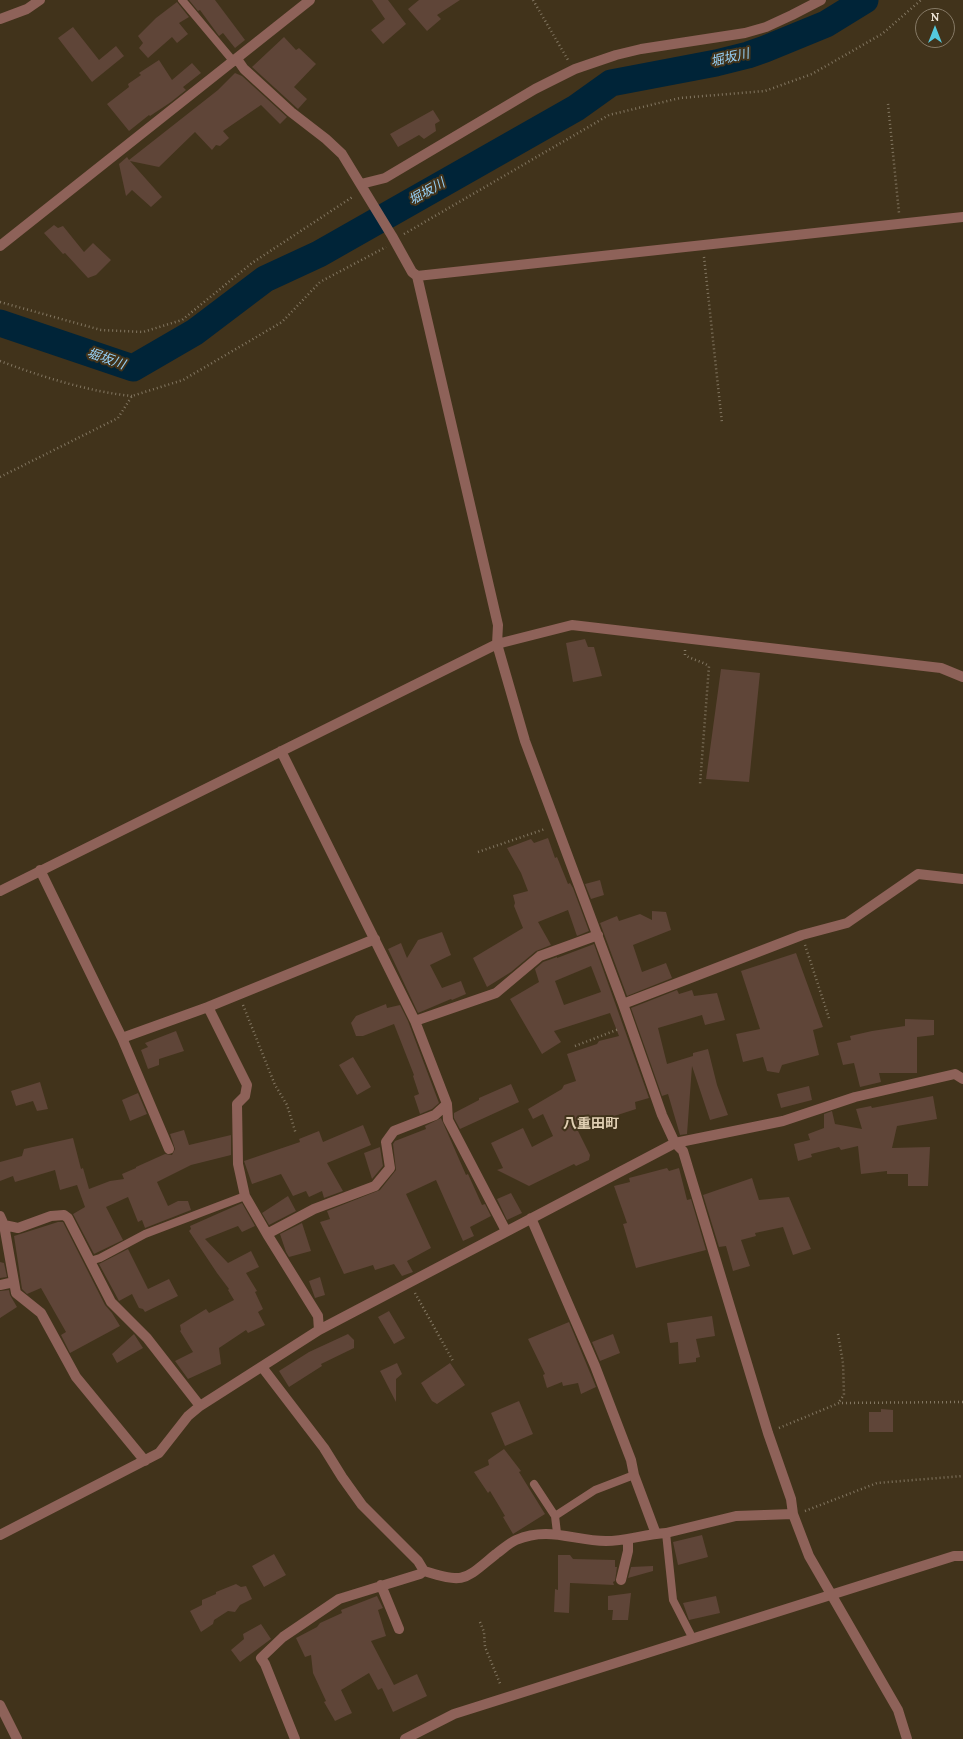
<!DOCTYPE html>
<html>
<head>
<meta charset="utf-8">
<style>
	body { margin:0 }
	#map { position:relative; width:963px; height:1739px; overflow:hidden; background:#41331b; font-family:Lora,serif }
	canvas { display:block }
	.north { position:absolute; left:915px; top:8px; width:40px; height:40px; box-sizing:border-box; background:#41331b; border:1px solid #867a66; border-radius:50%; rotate:0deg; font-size:11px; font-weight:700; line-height:16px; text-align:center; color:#eee5d7 }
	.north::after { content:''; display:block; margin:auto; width:14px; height:18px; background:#54cade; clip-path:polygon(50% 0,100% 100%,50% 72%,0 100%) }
</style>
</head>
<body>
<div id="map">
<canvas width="963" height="1739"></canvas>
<div class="north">N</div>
</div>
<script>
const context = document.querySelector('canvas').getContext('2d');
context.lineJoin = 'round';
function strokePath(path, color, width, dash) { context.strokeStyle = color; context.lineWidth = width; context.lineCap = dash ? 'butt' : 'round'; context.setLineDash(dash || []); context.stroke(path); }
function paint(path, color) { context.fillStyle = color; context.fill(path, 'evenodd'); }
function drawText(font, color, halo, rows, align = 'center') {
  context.font = font + ' Lora,"Noto Sans JP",serif'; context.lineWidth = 4; context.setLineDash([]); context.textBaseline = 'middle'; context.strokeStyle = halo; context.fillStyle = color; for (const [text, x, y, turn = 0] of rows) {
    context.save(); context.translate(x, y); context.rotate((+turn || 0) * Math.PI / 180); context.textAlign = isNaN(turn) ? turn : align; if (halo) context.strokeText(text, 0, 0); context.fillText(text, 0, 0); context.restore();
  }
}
strokePath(new Path2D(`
	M0 323 133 368 195 332 265 279 319 254 576 108 611 83 716 63 748 55 765 49 826 24 865 0`), '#002438', 27);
paint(new Path2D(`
	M189 0H215L245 40 235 48 223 33 219 36 200 10 198 11Z
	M372 0H388L406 24 383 44 371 30 385 19Z
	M419 0H460L437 15 441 19 427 31 408 9Z
	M177 2 189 17 179 23 188 34 177 43 172 37 148 58 139 48 143 43 138 36 156 18Z
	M73 27 99 60 116 46 124 56 92 82 58 38Z
	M284 37 296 50 299 48 316 64 294 87 307 99 298 109 252 67Z
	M159 60 172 80 192 63 201 73 183 87 186 90 171 102 150 116 149 115 129 131 107 104 129 87 128 84 141 75 139 73Z
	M235 73 242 76 287 117 280 124 261 105 223 131 229 138 220 146 216 145 212 150 195 132 159 167 130 161 162 197 151 207 132 190 126 196 119 164 127 157 129 160 218 90Z
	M433 110 440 121 435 124 436 131 424 139 419 135 398 147 390 134Z
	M54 225 58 228 63 226 84 252 93 243 111 260 96 275 88 278 65 253 63 254 44 233Z
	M585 639 588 647H594L602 676 573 682 566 643Z
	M721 669 760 673 749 782 706 779Z
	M548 838 555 858 557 857 568 884 570 883 573 888 589 931 577 936 568 910 538 922 551 945 536 951 511 972 487 987 473 958 523 928 514 906 515 903 513 895 528 891 521 873 507 848 531 839 534 843Z
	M600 880 604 895 591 899 585 884Z
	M652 911 666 912 671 930 633 945 642 972 666 963 672 978 627 996 600 923 617 916 619 921 640 914 652 920Z
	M442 932 451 955 430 965 442 988 461 981 466 994 452 1000 451 999 418 1013 388 949 401 943 407 958 418 940Z
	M594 944 649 1098 635 1102 636 1109 602 1120 593 1116 577 1129 590 1155 589 1160 576 1166 574 1164 529 1186 497 1170 503 1168 491 1143 523 1128 532 1147 553 1136 543 1114 533 1119 528 1109 562 1089 564 1085 576 1081 567 1054 597 1044 599 1041 619 1036 610 1013 554 1031 561 1042 542 1054 510 999 539 982 535 969 543 962 557 957V958ZM591 966 601 992 564 1005 555 981Z
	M796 953 823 1027 813 1030 819 1055 782 1065 779 1073 767 1071 763 1057 743 1062 736 1034 760 1029 741 971Z
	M677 990 679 994 692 990 694 996 717 993 725 1020 705 1025 702 1015 658 1028 667 1064 693 1056V1053L708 1049 717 1085 728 1115 710 1120 692 1066 687 1134 680 1135 668 1094 662 1096 631 1008Z
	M386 1004 387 1008 400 1005 408 1021 439 1103 432 1109 420 1114 414 1096 419 1094 413 1076 414 1075 394 1024 363 1036H356L351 1023 356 1016Z
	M905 1019 934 1020V1035L917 1037V1073H879L881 1082 860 1087 854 1063 843 1065 837 1043 851 1040 850 1036 872 1031 905 1026Z
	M176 1031 184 1051 159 1059V1065L148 1069 141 1050 148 1047 145 1043Z
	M353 1057 371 1087 357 1095 339 1065Z
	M40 1082 48 1109 37 1111 33 1101 16 1106 11 1091Z
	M511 1084 519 1102 460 1129 454 1118V1113L479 1100V1098Z
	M809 1086 812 1100 781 1108 777 1094Z
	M138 1093 147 1114 130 1121 122 1100Z
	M933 1096 937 1119 897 1126 892 1148 930 1147 928 1186H908V1174H887V1171L861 1174 858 1146 841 1150 839 1147 811 1154 812 1157 798 1161 794 1144 810 1140 808 1134 824 1128V1114L832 1111 835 1124 862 1129 856 1109 871 1106 872 1108Z
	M441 1118 466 1175 468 1174 482 1205 485 1204 491 1216 470 1227 474 1236 463 1241 436 1180 406 1194 431 1248 407 1261 413 1272 402 1276 394 1264 375 1270 373 1265 344 1274 320 1222 330 1219 327 1211 380 1190 396 1170 393 1144 395 1141 426 1129 425 1126Z
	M363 1125 371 1145 327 1163 343 1191 324 1198 322 1191 309 1197 306 1191 293 1196 281 1174 252 1184 244 1161 300 1142 299 1139 319 1131 323 1142Z
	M184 1130 189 1145 231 1135V1155L191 1165 157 1182 168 1206 178 1201H188L191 1210 145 1228 142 1220 138 1222 128 1197 106 1207 123 1240 94 1254 73 1214 85 1207 77 1185 60 1190 55 1170 15 1182 13 1176 0 1181V1162L22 1156 24 1149 73 1138 81 1169 83 1168 89 1189 110 1181 124 1179 122 1174 136 1168V1167L165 1154 172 1155 175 1149 170 1134Z
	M380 1147 383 1166 372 1179 364 1153Z
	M667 1168 669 1171 679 1168 687 1200 691 1199 706 1250 636 1268 623 1224 627 1223 614 1186 630 1182 629 1178Z
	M752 1178 759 1200 789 1197 811 1249 793 1255 783 1227 755 1233 756 1236 741 1240 750 1266 733 1271 726 1246 719 1247 703 1195Z
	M511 1193 522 1213 507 1220 497 1199Z
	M288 1196 296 1211 269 1225 262 1213Z
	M242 1203 255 1226 242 1232 238 1226 205 1239 228 1263 251 1251 259 1267 246 1273 257 1291 255 1292 263 1309 258 1312 265 1325 248 1333 246 1330 219 1348 221 1364 188 1379 175 1361 193 1352 180 1331 181 1330 180 1325 206 1309 209 1313 234 1300 228 1290 229 1289 217 1273 189 1231 191 1229 190 1226Z
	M58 1222H63L105 1305 112 1313 120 1326 70 1353 61 1335 66 1332 41 1288 27 1294 22 1289 14 1236Z
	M302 1223 311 1251 289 1257 286 1252 280 1234Z
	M128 1249 148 1289 169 1279 178 1296 145 1312 143 1309 139 1308 132 1294 119 1301 99 1264Z
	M0 1262 4 1263 7 1277 0 1278Z
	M320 1277 325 1295 315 1298 309 1281Z
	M9 1290 10 1295 17 1307 0 1318V1291Z
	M389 1311 405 1338 394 1344 378 1317Z
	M712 1316 715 1336 696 1339 700 1357 696 1358V1362L679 1364 678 1342 670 1343 667 1323Z
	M569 1322 596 1387 581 1394 578 1383 563 1386 562 1382 547 1388 543 1375 545 1374 528 1339Z
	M134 1334 143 1348 117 1363 112 1354Z
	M348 1334 354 1340V1348L321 1364 322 1366 289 1387 279 1371 309 1352Z
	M613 1334 620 1353 600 1361 592 1342Z
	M397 1363 402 1374 396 1379V1402L380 1371Z
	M450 1363 465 1385 437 1404 432 1401 421 1383Z
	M519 1401 533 1434 505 1446 491 1413Z
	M881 1409 893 1410V1432H869V1412H881Z
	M504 1449 521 1471 519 1472 545 1514 513 1534 503 1517 505 1516 490 1491 488 1493 474 1472 489 1465 488 1460Z
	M702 1535 708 1557 678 1565 673 1542Z
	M274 1554 286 1575 264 1587 252 1566Z
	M558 1555H570L573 1559 615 1560V1567H617L615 1581 613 1582 614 1585 570 1583 569 1613 554 1612 555 1589 558 1590Z
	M653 1566V1571L628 1578 631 1567Z
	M236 1584 241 1587 246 1586 252 1599 240 1605 235 1612 228 1611 214 1620 213 1624 201 1632 190 1611 202 1605V1600L216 1594V1592Z
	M631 1593 628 1620H612L613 1610H608V1596Z
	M377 1596 383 1608 378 1610 386 1636 371 1641 394 1685 417 1674 427 1696 393 1712 382 1688 378 1690 369 1673 341 1690 352 1713 335 1721 324 1702 326 1701 313 1673 311 1655 305 1657 296 1638 317 1627 320 1623 342 1613 341 1610Z
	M716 1596 720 1613 689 1620 683 1603Z
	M261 1624 271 1639 240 1662 231 1650 244 1639 243 1634Z`), '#5f4538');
strokePath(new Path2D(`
	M533 0 568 60
	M888 104 899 213
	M404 234 609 115 680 98 765 91 812 74 882 34 921 0
	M704 257 722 423
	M0 302 101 330 143 332 182 320 252 263 354 196
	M0 361C39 376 90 392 132 396
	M0 477 118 418 132 396 183 380 282 322 320 282 386 247
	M685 650V655C693 660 701 661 709 666L700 784
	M478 852 545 829
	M805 945 829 1018
	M243 1005 275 1085 287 1105 296 1134
	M575 1046 619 1029
	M415 1293 453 1361
	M838 1334 843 1363 844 1395 839 1402
	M779 1428 839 1403 963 1402
	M805 1511 877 1483 963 1476
	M480 1622 484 1632 485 1647 501 1686`), '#837762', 2.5, [1, 3]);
strokePath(new Path2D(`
	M182 0 234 62
	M90 1261 100 1258 145 1234 245 1196
	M534 1484 555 1516
	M557 1533 555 1516 595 1490 634 1475
	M666 1533 673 1600 693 1639`), '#8e6259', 8);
strokePath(new Path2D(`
	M0 19 27 9 40 0
	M237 59 244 69 291 112 326 139 342 154 392 236 412 272 417 276 498 625 497 644 525 741 623 1004 662 1115 675 1143 683 1151 768 1433 791 1499 793 1514 809 1556 898 1710 907 1739
	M361 184 385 178 535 89 575 69 616 55 641 49 745 33 766 27 792 15 821 0
	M0 246 310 0
	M417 276 963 217
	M281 751 415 1021 447 1104 448 1120 506 1231
	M40 870 122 1038 208 1007 375 939
	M0 891 497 644 572 625 941 668 963 677
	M623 1004 802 935 847 923 918 874 963 879
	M208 1007 247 1085 245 1096 237 1104 238 1164 245 1196 267 1234 318 1316 319 1330
	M415 1021 496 993 540 956 598 935
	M122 1038 169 1149
	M0 1216 4 1225 16 1293 41 1313 76 1377 145 1461
	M531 1218 595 1366 631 1460 634 1475 656 1534
	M4 1225 18 1228 51 1216 64 1215 68 1218 111 1302 147 1338 200 1406
	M267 1234 314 1209 375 1186 390 1168 386 1142 394 1131 435 1115 447 1104
	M0 1285 14 1282
	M262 1367 324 1448 342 1477 362 1505 418 1561 424 1571
	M0 1535 159 1453 188 1416 200 1406 319 1330 675 1143 783 1121 855 1097 955 1074 963 1079
	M621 1580 628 1551V1540
	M381 1585 399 1629
	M0 1705 17 1739
	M295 1739 265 1664 261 1658 283 1637 339 1599 420 1574 424 1571C466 1584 464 1580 496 1554 503 1549 509 1543 516 1540 549 1526 574 1541 606 1541 626 1541 645 1534 666 1533L736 1516 793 1514
	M405 1739 454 1714 954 1556H963`), '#8e6259', 10);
drawText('italic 13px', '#97d1f7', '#41331b', [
	["堀坂川",730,58,-13],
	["堀坂川",427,192,-30],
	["堀坂川",106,359,19]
]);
drawText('bold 14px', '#e0cfb3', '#41331b', [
	["八重田町",591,1124]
]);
</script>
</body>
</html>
